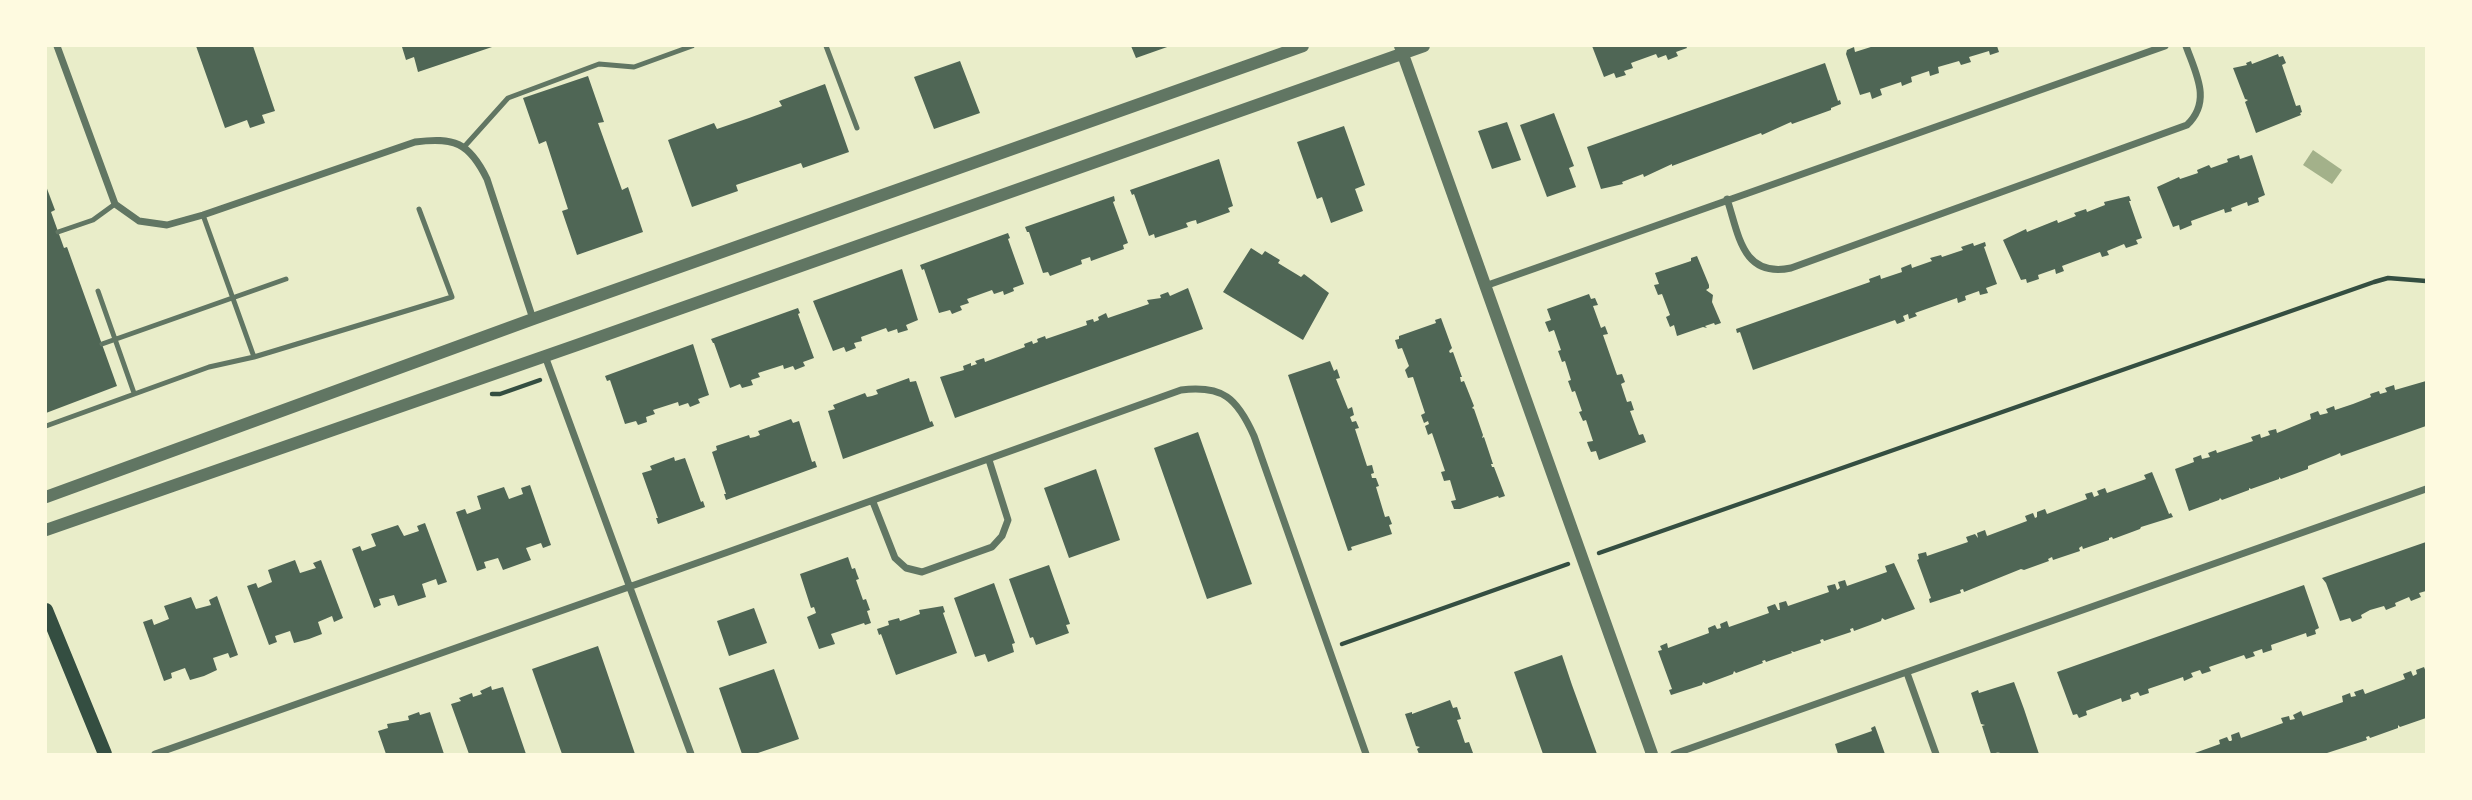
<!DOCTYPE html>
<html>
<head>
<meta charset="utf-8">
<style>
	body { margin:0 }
	#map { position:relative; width:2472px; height:800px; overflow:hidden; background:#e9edc9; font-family:"Golos Text",sans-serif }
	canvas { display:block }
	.frame { position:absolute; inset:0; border:47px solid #fefae0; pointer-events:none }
</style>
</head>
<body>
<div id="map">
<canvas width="2472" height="800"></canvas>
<div class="frame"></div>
</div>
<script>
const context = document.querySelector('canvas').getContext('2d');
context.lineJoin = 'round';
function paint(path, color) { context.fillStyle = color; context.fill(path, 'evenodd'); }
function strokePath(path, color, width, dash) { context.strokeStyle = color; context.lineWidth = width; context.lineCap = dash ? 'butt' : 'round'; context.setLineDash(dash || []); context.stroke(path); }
paint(new Path2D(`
	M2313 150 2342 170 2332 184 2303 165Z`), '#a3b18a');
paint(new Path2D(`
	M196 46H253L275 111 262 115 265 123 250 128 247 120 225 128Z
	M406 46H495L418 72 414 57 406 60 402 47Z
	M1131 46H1170L1136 58Z
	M1592 46H1686L1687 48 1676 52 1678 56 1668 60 1666 55 1658 58 1656 54 1631 63 1633 68 1624 71 1626 75 1616 78 1614 73 1604 77Z
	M1874 46H1997L1999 52 1990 55 1989 51 1969 57 1971 62 1961 65 1959 61 1938 67 1939 73 1930 76 1929 71 1911 77 1912 82 1902 86 1901 82 1880 89 1882 95 1872 99 1870 92 1860 95 1846 54 1847 50 1854 47 1855 52Z
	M2278 54 2279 57 2283 56 2286 63 2282 65 2296 106 2300 105 2302 112 2300 113 2301 115 2256 133 2245 102 2248 100 2245 99 2233 68 2247 65 2246 63 2251 61 2252 64Z
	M960 61 980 113 934 129 914 77Z
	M1825 63 1838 101 1840 100 1841 104 1831 108V110L1792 124 1791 122 1762 135 1761 133 1672 166V164L1644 177 1643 174 1622 182 1623 184 1601 189 1587 147Z
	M588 76 604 122 598 123 622 190 628 187 643 232 577 255 562 211 568 209 546 141 539 144 523 98Z
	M825 84 849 152 803 168 801 163 736 185 738 191 692 207 668 140 714 123 717 129 749 118 782 106 779 101Z
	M1554 113 1574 166 1569 168 1576 187 1547 197 1520 125Z
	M1507 122 1521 160 1492 169 1478 131Z
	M1344 126 1365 185 1355 189 1363 211 1331 223 1322 197 1317 199 1297 142Z
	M2239 155 2240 159 2252 155 2265 195 2258 198 2259 202 2248 206 2247 202 2231 208 2232 211 2225 213 2224 209 2191 221 2192 225 2180 230 2179 225 2173 227 2157 187 2179 177 2180 179 2198 173 2197 170 2209 165 2211 168 2228 162 2227 159Z
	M1219 159 1233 206 1228 208 1230 212 1197 224 1196 220 1192 221 1186 223 1188 227 1155 238 1154 234 1149 236 1134 194 1132 195 1130 190Z
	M46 186 55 210 51 212 64 248 67 247 117 386 46 413Z
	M1114 196 1115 201 1113 202 1128 243 1123 245 1124 249 1091 261 1090 257 1081 260 1082 264 1050 276 1048 272 1043 273 1029 232H1027L1025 227Z
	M2129 196 2131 201H2129L2142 238 2136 240 2138 244 2126 248 2124 244 2107 251 2109 255 2102 257 2100 252 2062 266 2064 271 2056 274 2055 269 2038 275 2039 279 2027 283 2026 279 2021 280 2003 240 2026 229 2027 232 2057 220 2058 223 2076 216 2074 213 2086 209 2087 212 2105 205 2104 202Z
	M1008 233 1010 238 1008 239 1024 284 1013 288 1014 291 1004 295 1003 291 994 294 992 290 967 299 969 303 960 306 962 310 952 314 950 310 939 313 924 269 922 270 920 265Z
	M1985 242 1986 246 1984 247 1997 284 1986 288 1988 293 1980 295 1979 291 1965 296 1966 300 1958 303 1957 298 1915 313 1917 316 1909 319 1908 314 1903 316 1905 321 1897 324 1895 320 1753 370 1740 332 1737 333 1736 329 1870 282 1869 279 1880 275 1881 279 1902 272 1901 268 1911 264 1912 268 1932 261 1930 258 1941 255 1942 257 1963 250 1961 247 1973 243 1974 246Z
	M1251 248 1262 255 1265 251 1280 260 1278 263 1301 277 1304 274 1329 293 1303 340 1223 292Z
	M1697 256 1709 285V288L1706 290 1713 295 1712 302 1721 323 1715 325 1714 323 1705 326 1707 328 1703 327 1677 336 1674 325 1670 327 1666 317 1670 315 1662 294 1658 295 1654 285 1659 284 1655 273 1691 261V258Z
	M902 269 918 320 906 325 908 330 898 333 897 329 888 332 886 328 861 337 862 341 854 343 856 348 846 352 844 347 833 351 813 301Z
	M1188 288 1203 329 955 418 940 377 964 370 963 366 971 363V366L977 364 975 361 984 358 985 362 1025 347 1024 344 1032 341 1033 344 1038 342 1037 339 1045 336 1046 339 1087 325 1086 321 1093 319 1094 322 1099 320 1098 317 1106 313 1108 318 1149 304 1147 300 1161 298 1160 295 1168 292 1170 296Z
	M1589 294 1591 299 1595 298 1598 305 1593 306 1601 328 1605 326 1608 334 1603 335 1617 375 1622 374 1625 382 1621 384 1627 402 1631 401 1634 410 1630 411 1639 435 1643 434 1646 442 1599 460 1596 451 1591 452 1588 445 1587 442 1593 441 1586 420 1583 421 1579 412 1582 411 1575 391 1572 392 1568 381 1571 380 1565 361 1562 362 1558 351 1561 350 1554 330 1549 332 1545 322 1551 320 1547 309Z
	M798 308 800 313 798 314 814 358 803 362 805 366 795 370 793 366 784 369 783 365 758 373 760 377 751 380 753 385 742 388 740 384 730 388 714 343H713L711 339Z
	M1441 318 1452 348 1449 351 1450 353 1453 352 1462 377H1460L1461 382 1464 381 1474 406 1472 408 1474 409 1483 435 1482 438 1484 437 1493 464H1491L1492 467H1494L1505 496 1499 498 1498 496 1460 509H1454L1451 501 1456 500 1450 480 1444 481 1441 472 1445 471 1432 433 1428 435 1425 426 1429 424 1428 421 1424 423 1421 415 1425 413 1413 377 1408 378 1405 370 1409 366 1402 348 1398 349 1395 340 1399 339V336L1436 323 1435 320Z
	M693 344 709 395 698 399 700 403 690 407 688 403 679 406 678 402 653 410 655 414 646 417 647 422 638 425 636 421 625 424 610 380 607 381 605 376Z
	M1330 361 1334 371 1337 369 1340 378 1336 379 1348 409 1352 407 1354 415 1350 417 1352 422 1356 421 1359 428 1355 429 1367 466 1372 465 1374 473 1371 474 1372 478H1376L1379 486 1376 487 1385 517 1389 516 1392 524 1389 525 1392 534 1351 547 1352 550 1348 551 1288 375Z
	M909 378 910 382 916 381 930 422 932 421 934 426 843 459 828 411 835 409 833 405 865 393 867 397 872 396 878 394 876 390Z
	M2426 381V426L2341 456 2340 453 2336 455 2308 466V469L2281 479 2279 477V479L2251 489 2249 488V490L2222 500 2220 498 2219 500 2189 511 2175 469 2194 462 2193 458 2201 455 2202 459 2210 457 2208 453 2216 450 2217 453 2253 441 2251 437 2260 434 2261 438 2270 435 2268 431 2276 429 2277 433 2311 419 2310 414 2318 411 2320 415 2328 413 2326 409 2334 406 2335 410 2353 404 2371 397 2370 394 2379 391 2380 394 2387 392 2385 388 2394 385 2395 390Z
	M791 419 793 423 799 421 812 462 815 461 817 467 726 500 724 494H726L712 452 717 450 716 446 749 435 750 438 755 437 760 435 758 431Z
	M1198 432 1252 584 1207 599 1154 448Z
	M674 457 675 461 685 458 701 502 703 501 705 507 658 524 656 518H658L642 473 652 470 650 466Z
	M1096 469 1120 540 1069 558 1044 488Z
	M2152 472 2169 514 2171 513 2173 517 2141 527 2140 529 2113 539 2112 537 2109 538V540L2083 549 2082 546 2079 548 2080 551 2053 560 2052 557 2048 559 2049 561 2024 570 2021 569 1964 592 1963 589 1960 590 1961 593 1930 603 1929 599 1931 598 1917 560 1919 559 1918 554 1926 552 1927 556 1968 542 1966 537 1975 534 1978 538 1977 533 1985 530 1987 536 2027 521 2025 516 2033 513 2035 518 2037 517V512L2045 509 2047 514 2087 499 2085 494 2092 492 2094 497 2099 495 2097 491 2105 488 2107 493 2146 479 2144 475Z
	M530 485 551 545 543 548 541 543 526 548 531 560 503 570 498 558 484 562 486 568 477 571 456 512 465 509 467 514 481 509 477 496 504 487 509 499 523 494 521 488Z
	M425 523 447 582 438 585 436 579 422 584 426 597 398 606 394 595 379 599 381 605 374 608 352 549 360 546 362 551 376 546 371 534 398 525 404 536 419 531 417 526Z
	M2426 542V591L2419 593 2421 597 2411 601 2409 597 2395 603 2396 606 2386 610 2384 606 2370 610 2361 615 2362 618 2352 622 2350 618 2340 621 2326 583 2322 578Z
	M848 557 852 569 855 568 857 574 859 579 856 580 863 600 866 599 870 610 867 611 871 623 865 625 864 623 831 634 835 644 819 649 807 617 816 613 814 607 811 608 800 574Z
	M295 560 300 573 316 568 313 563 321 560 343 618 334 622 332 616 318 622 322 634 309 639 294 643 290 631 275 636 277 642 269 645 247 586 256 583 258 588 272 582 268 570Z
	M1894 563 1915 609 1885 620 1882 618 1881 621 1854 631 1853 628 1850 629 1851 632 1824 641 1823 639 1820 640 1821 643 1794 652 1791 651 1792 653 1766 662 1765 660 1762 661 1763 663 1736 673 1734 671 1733 674 1706 684 1703 682 1702 685 1671 695 1669 690 1672 689 1658 651 1662 650 1660 646 1667 643 1668 648 1709 633 1708 628 1715 625 1717 629 1721 628 1720 624 1727 621 1729 627 1769 613 1767 607 1775 604 1778 610H1780L1779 603 1786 601 1788 606 1829 592 1827 586 1835 584 1837 590 1840 588 1838 582 1845 580 1847 586 1887 572 1885 566Z
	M1049 565 1070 624 1066 625 1069 633 1036 645 1033 637 1030 638 1009 579Z
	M994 583 1015 643 1012 644 1014 652 988 662 985 654 975 657 954 598Z
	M2304 585 2319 628 2315 630 2316 634 2307 637 2306 633 2271 645 2272 650 2263 653 2262 649 2253 652 2255 656 2246 659 2244 655 2209 667 2211 671 2202 674 2200 670 2191 673 2193 677 2184 681 2183 677 2148 689 2149 693 2140 696 2138 692 2130 695 2131 699 2122 702 2121 698 2086 711 2087 715 2079 718 2077 714 2073 715 2057 672Z
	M217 596 238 655 230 658 228 653 213 658 217 670 204 676 190 680 185 668 171 673 172 678 164 681 143 622 152 619 154 625 169 619 164 606 191 597 196 609 211 605 209 600Z
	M943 606 945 612 943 613 957 653 896 675 881 634 879 635 877 629 889 625 888 621 899 618 900 621 920 614 919 610Z
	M754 608 767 643 729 656 717 621Z
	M598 646 635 754H562L532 669Z
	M1562 655 1572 685 1597 754H1543L1514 672Z
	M2424 667 2426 672V718L2400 727 2398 725V728L2370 738 2369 736 2366 737 2367 740 2324 754H2192L2220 744 2219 740 2227 737 2229 741H2231L2232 740 2231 735 2239 732 2241 738 2283 723 2281 718 2289 716 2290 720 2295 719 2293 715 2301 711 2303 716 2343 702 2342 696 2350 693 2351 697 2356 696 2354 692 2363 689 2365 694 2405 679 2403 674 2411 671 2413 676 2417 674 2416 670Z
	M774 669 799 739 755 754H742L719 688Z
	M2014 682 2024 709 2039 754H1994L2000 752 1991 754 1982 726 1985 725 1981 724 1971 693 1978 690 1979 693Z
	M491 686 492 690 503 687 526 754H469L451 704 461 701 459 698 472 693 473 697 482 694 480 691Z
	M1450 700 1453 708 1457 707 1461 719 1457 720 1461 731 1465 743 1469 742 1473 753 1419 754 1417 749 1420 747 1416 746 1405 714 1412 712V714Z
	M419 712 420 715 430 712 444 754H386L378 731 388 728 387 724 409 720 408 716Z
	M1875 726 1885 754H1838L1835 744 1872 731 1871 728Z`), '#4f6655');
strokePath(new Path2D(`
	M492 394H500L540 380
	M1599 553 2374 282 2388 278 2426 281
	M1342 644 1568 564`), '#344e41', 4.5);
strokePath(new Path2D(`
	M826 46 857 128
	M464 147 508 98 599 64 634 67 692 46
	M203 215 254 357
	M58 232 93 220 115 204
	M98 291 134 393
	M102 344 286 279
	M46 426 209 367 254 357 452 297 419 209`), '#617663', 5);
strokePath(new Path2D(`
	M57 46 115 204 139 221 167 225 203 215 415 142C454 137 469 142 487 179L533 319
	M1727 199C1739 235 1742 278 1791 268L2187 125C2212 101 2196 74 2186 46
	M1485 286 2165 46
	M545 356 691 754
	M873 502 895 558 906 568 922 572 992 547 1002 536 1008 520 989 460
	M1907 673 1936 754
	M155 754C497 633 840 514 1181 390 1223 385 1237 398 1254 436L1366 754
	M1674 754 2426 489`), '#617663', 7);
strokePath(new Path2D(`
	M1400 46 1652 754
	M46 497 533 319 1303 46
	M46 530 577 345 1424 46`), '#617663', 12);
strokePath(new Path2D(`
	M46 610 105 754`), '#344e41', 14);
</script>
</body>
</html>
